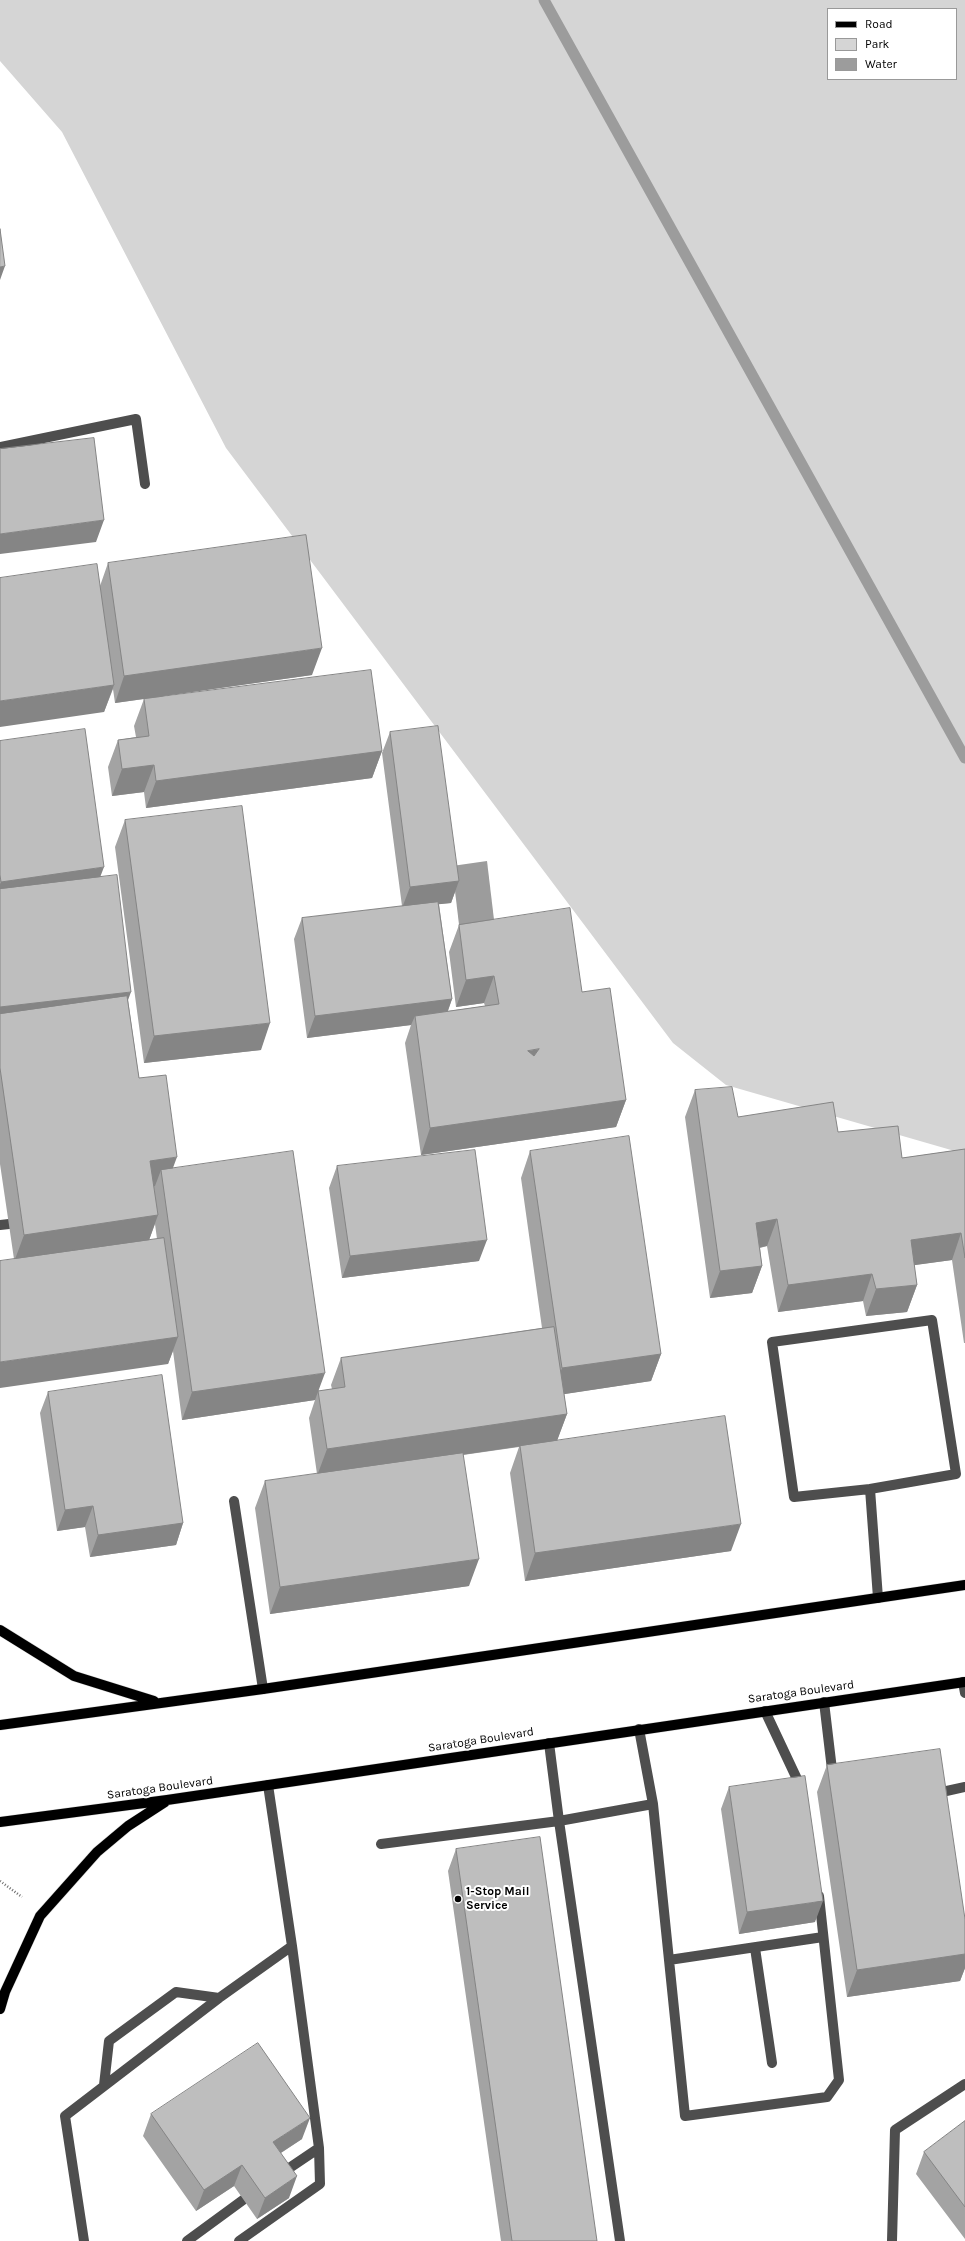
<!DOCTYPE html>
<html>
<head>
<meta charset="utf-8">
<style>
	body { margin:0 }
	#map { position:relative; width:965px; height:2241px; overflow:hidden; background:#fff; font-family:Karla,sans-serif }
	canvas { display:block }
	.legend { position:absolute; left:827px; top:8px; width:130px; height:72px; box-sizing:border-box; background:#fff; border:1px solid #999; margin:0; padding:5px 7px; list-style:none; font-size:12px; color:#000 }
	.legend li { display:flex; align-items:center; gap:8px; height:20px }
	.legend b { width:20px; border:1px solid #999 }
</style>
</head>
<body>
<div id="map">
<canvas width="965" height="2241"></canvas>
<ul class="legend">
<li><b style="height:5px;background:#000"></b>Road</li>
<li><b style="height:11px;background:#d5d5d5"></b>Park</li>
<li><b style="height:11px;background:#9c9c9c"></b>Water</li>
</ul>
</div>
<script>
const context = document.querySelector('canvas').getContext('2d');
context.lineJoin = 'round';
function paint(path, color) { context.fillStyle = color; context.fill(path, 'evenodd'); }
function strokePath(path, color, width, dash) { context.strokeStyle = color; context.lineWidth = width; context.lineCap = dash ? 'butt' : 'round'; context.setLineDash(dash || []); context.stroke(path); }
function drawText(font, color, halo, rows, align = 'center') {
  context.font = font + ' Karla,sans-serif'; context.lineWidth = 4; context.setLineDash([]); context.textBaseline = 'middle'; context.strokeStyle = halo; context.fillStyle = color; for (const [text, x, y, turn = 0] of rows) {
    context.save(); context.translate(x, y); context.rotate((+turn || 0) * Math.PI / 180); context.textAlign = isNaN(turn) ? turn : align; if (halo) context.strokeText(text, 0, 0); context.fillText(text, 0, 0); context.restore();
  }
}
paint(new Path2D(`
	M0 0H965V1154L726 1085 673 1043 226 448 62 132 0 61ZM828 9H956V79H828Z`), '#d5d5d5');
paint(new Path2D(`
	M487 861 495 928 460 933 452 866Z`), '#9c9c9c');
strokePath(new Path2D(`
	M544 0 965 758`), '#9c9c9c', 11);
const major = new Path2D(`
	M0 1630 74 1676 154 1701
	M0 1725 263 1689 965 1585
	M0 1822 167 1800 965 1682
	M0 2009 5 1992 40 1916 97 1852 128 1826 165 1802`);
strokePath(major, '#dbdbdb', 11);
strokePath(new Path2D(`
	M0 1881 22 1897`), '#707070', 2.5, [1, 2]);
strokePath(new Path2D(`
	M0 447 136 419 145 484
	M0 1225 9 1224
	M870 1489 956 1474 932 1320 772 1342 794 1497 870 1489 878 1598
	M234 1501 263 1689
	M963 1682 965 1693
	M824 1702 833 1778
	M765 1711 797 1779 799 1790
	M639 1729 653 1804 685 2116 827 2097 839 2080 819 1896
	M549 1743 559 1821 620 2241
	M933 1794 965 1787
	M381 1844 559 1821 653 1804
	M755 1948 772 2063
	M669 1960 823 1937
	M104 2085 109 2041 176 1992 219 1998
	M279 2175 319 2148
	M84 2241 65 2116 219 1998 292 1946 268 1785
	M187 2241 243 2200
	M239 2241 320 2184 319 2148 292 1946
	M892 2241 895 2130 965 2084`), '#4e4e4e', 10);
strokePath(major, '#000', 10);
paint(new Path2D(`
	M108 563 312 675 162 696 382 751 372 778 146 808 144 792 112 796 108 767 118 740 136 737 134 726 144 699 115 703 113 689 104 712 100 586Z
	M390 732 459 881 451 903 439 904 452 999 448 1011 485 1006 484 1003 456 1007 449 952 459 925 582 992 626 1100 616 1127 421 1155 405 1043 411 1025 307 1038 294 939 302 918 402 906 382 753Z
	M0 741 101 877 128 1000 139 1078 173 1168 319 1391 332 1389 331 1385 341 1358 542 1328 521 1178 530 1151 661 1354 651 1381 564 1394 567 1414 557 1440 731 1551 525 1581 510 1473 519 1447 463 1455 469 1586 270 1614 255 1508 265 1481 317 1474 309 1418 315 1400 182 1420 173 1351 168 1364 14 1259 0 1164ZM155 1224 157 1239 149 1240Z
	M125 820 261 1050 144 1063 115 847Z
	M695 1090 738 1117 838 1132 902 1158 965 1149V1343H964L952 1260 914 1265 917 1285 907 1312 866 1316 863 1301 778 1312 767 1246 760 1248 762 1266 752 1293 710 1298 685 1117Z
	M337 1166 479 1261 342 1278 329 1188Z
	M48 1392 183 1523 176 1545 90 1557 85 1527 57 1531 40 1413Z
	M827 1765 965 1919V1968L960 1981 847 1997 817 1792Z
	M729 1787 815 1922 739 1934 721 1809Z
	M456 1849 597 2241H501L448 1871Z
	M151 2114 302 2139 281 2153 289 2198 257 2219 234 2186 196 2211 143 2136Z
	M965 2121V2239L916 2174 924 2152Z`), '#a3a3a3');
paint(new Path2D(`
	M5 266 0 280V267Z
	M104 520 96 542 0 554V534Z
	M322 648 312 675 115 703 124 676Z
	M114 685 104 712 0 727V701Z
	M382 751 372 778 146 808 156 781Z
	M154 765 144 792 112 796 122 769Z
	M104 867 96 888 0 903V884L1 882Z
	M459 881 451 903 402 908 410 887Z
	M494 976 484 1003 456 1007 466 980Z
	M131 992 121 1019 0 1033V1007Z
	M452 999 444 1021 415 1016 411 1025 307 1038 315 1016Z
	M270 1023 261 1050 144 1063 154 1036Z
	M539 1049 518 1078 528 1051Z
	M626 1100 616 1127 421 1155 430 1128Z
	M177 1157 167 1184 161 1170 155 1186 140 1188 150 1161Z
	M158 1215 148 1243 14 1262 24 1235Z
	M777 1219 767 1246 747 1250 756 1223Z
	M961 1233 952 1260 901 1267 911 1240Z
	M487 1240 479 1261 342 1278 350 1256Z
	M762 1266 752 1293 710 1298 720 1271Z
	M872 1274 863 1301 778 1312 788 1285Z
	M917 1285 907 1312 866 1316 876 1289Z
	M178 1337 168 1364 0 1388V1362Z
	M661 1354 651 1381 552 1396 562 1368Z
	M325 1373 315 1400 182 1420 192 1392Z
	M567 1414 557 1441 317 1476 327 1449Z
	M93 1506 85 1527 57 1531 65 1510Z
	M183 1523 176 1545 90 1557 98 1535Z
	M741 1524 731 1551 525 1581 535 1553Z
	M479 1559 469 1586 270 1614 280 1587Z
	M823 1901 815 1922 739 1934 747 1912Z
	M965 1954V1968L960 1981 847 1997 857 1970Z
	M310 2118 302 2139 265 2163 273 2142Z
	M242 2165 234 2186 196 2211 204 2190Z
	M297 2176 289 2198 257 2219 265 2198Z`), '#858585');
const building = new Path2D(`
	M0 229 5 266 0 267Z
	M94 438 104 520 0 534V449Z
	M306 535 322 648 124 676 108 563Z
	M97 564 114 685 0 701V578Z
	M371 670 382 751 156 781 154 765 122 769 118 740 149 736 144 699Z
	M438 726 459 881 410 887 390 732Z
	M85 729 104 867 1 882 0 875V741Z
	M242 806 270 1023 154 1036 125 820Z
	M117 875 131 992 0 1007V889Z
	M438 902 452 999 315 1016 302 918Z
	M570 908 582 992 610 988 626 1100 430 1128 415 1016 499 1004 494 976 466 980 459 925ZM539 1049 534 1056 528 1051Z
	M127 996 139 1078 166 1075 177 1157 150 1161 158 1215 24 1235 0 1068V1014Z
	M732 1087 738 1117 833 1102 838 1132 898 1126 902 1158 965 1149V1258L961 1233 911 1240 917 1285 876 1289 872 1274 788 1285 777 1219 756 1223 762 1266 720 1271 695 1090Z
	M629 1136 661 1354 562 1368 530 1151Z
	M475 1150 487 1240 350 1256 337 1166Z
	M293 1151 325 1373 192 1392 161 1170Z
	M164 1238 178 1337 0 1362V1261Z
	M554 1327 567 1414 327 1449 318 1391 345 1387 341 1358Z
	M162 1375 183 1523 98 1535 93 1506 65 1510 48 1392Z
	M725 1416 741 1524 535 1553 520 1446Z
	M463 1453 479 1559 280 1587 265 1481Z
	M940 1749 965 1919V1954L857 1970 827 1765Z
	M805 1776 823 1901 747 1912 729 1787Z
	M540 1837 597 2241H512L456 1849Z
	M258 2043 310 2118 273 2142 297 2176 265 2198 242 2165 204 2190 151 2114Z
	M965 2121V2207L924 2152Z`);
paint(building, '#bebebe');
strokePath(building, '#858585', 1);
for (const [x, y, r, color] of [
	[458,1899,4,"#000"]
]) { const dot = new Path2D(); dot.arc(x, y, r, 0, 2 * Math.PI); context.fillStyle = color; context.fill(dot); strokePath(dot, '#fff', 1.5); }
drawText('12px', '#000', '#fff', [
	["Saratoga Boulevard",801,1692,-8],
	["Saratoga Boulevard",481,1740,-9],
	["Saratoga Boulevard",160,1788,-8]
]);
drawText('bold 12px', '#000', '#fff', [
	["1-Stop Mail",466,1892],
	["Service",466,1906]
], 'left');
</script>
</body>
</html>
